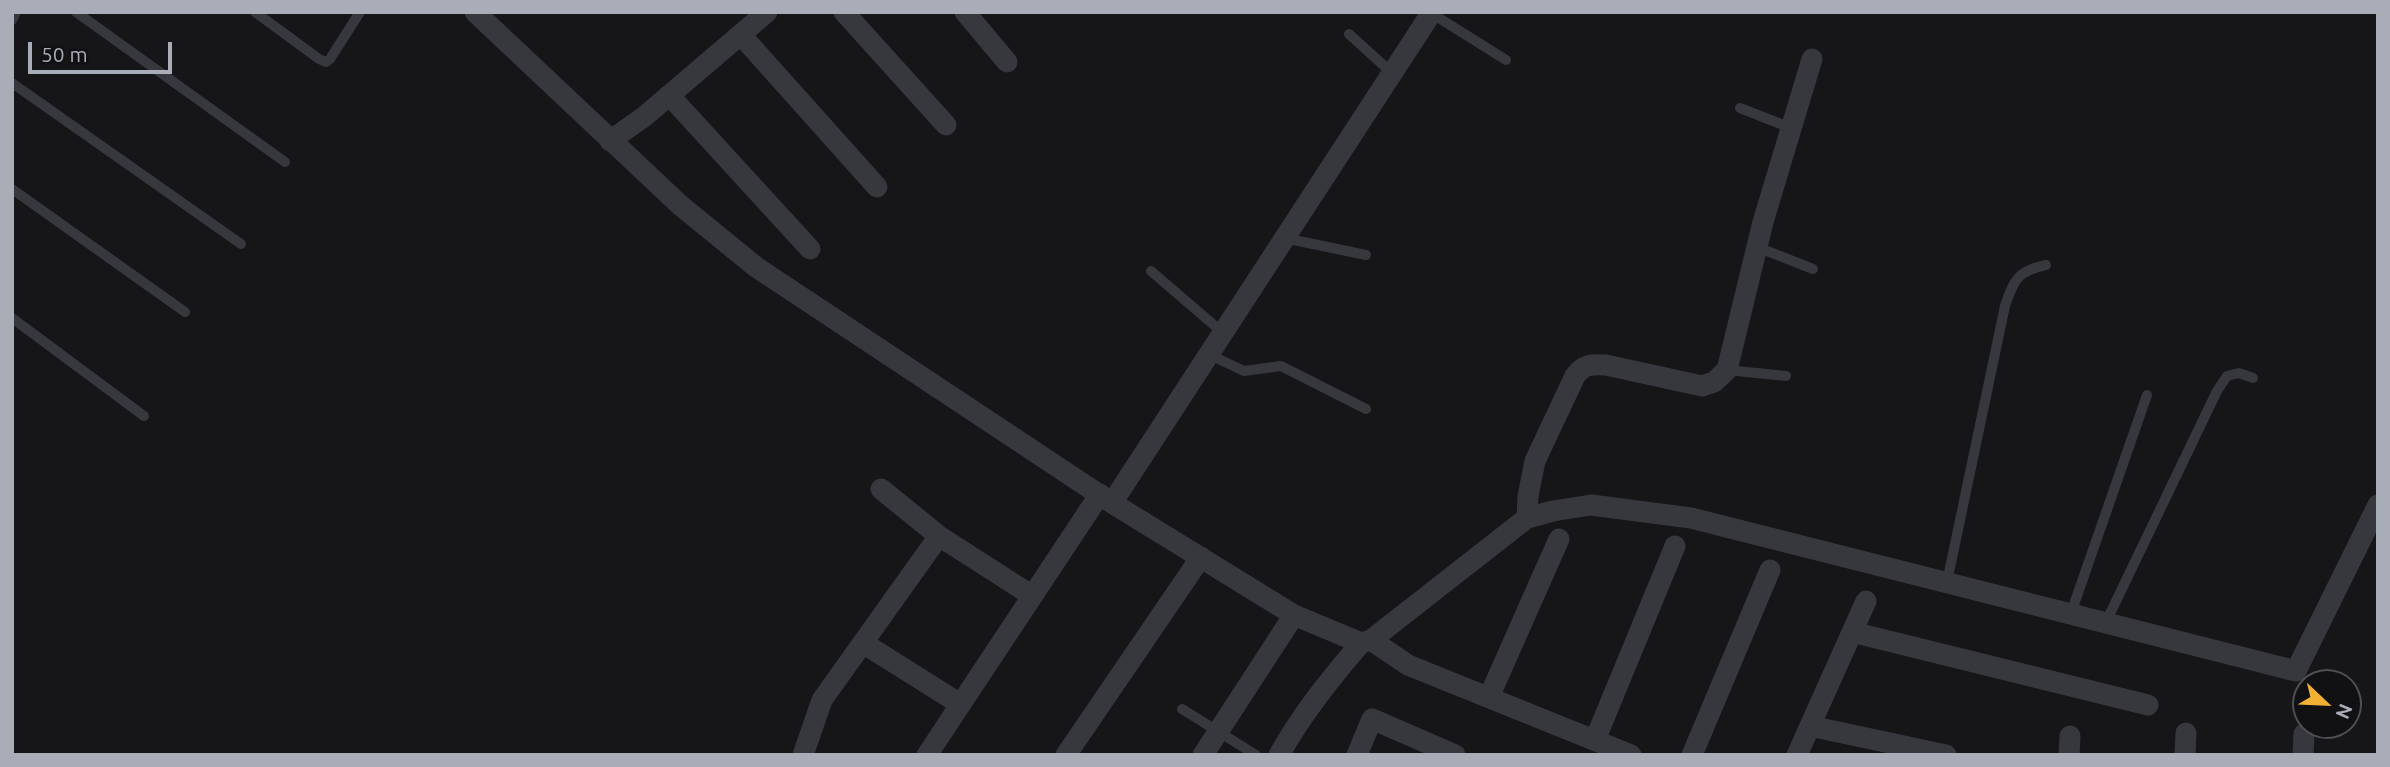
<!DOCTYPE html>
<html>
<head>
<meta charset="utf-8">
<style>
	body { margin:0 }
	#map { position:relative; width:2390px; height:767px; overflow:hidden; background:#161618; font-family:Ubuntu,sans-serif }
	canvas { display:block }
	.frame { position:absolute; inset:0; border:14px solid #a8adb8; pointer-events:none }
	.north { position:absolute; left:2292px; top:669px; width:70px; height:70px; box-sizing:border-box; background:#111113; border:2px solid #4d4f55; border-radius:50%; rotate:113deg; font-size:19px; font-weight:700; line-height:28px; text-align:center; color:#a8adb8 }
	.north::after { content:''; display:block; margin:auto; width:24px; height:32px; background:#f2b134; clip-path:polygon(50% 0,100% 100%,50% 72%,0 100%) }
	.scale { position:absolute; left:28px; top:42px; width:144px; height:32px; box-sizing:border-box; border:4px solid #a8adb8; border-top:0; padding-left:9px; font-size:21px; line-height:24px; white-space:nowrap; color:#a8adb8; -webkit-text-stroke:5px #111113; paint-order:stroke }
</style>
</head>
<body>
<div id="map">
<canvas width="2390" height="767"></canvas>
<div class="frame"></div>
<div class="north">N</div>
<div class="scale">50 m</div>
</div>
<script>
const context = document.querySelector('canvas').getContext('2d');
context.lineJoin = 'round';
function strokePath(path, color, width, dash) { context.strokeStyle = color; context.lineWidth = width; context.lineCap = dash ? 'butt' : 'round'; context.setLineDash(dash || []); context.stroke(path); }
strokePath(new Path2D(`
	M76 12 285 162
	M255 12 319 59 326 62 330 59 360 12
	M1431 13 1506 60
	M12 20 16 12
	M1349 34 1392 73
	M12 83 241 244
	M1740 108 1791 128
	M12 189 185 312
	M1284 238 1366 255
	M1757 247 1813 269
	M1151 271 1222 332
	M12 318 144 416
	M1208 354 1244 371 1281 366 1366 409
	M1727 370 1786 376
	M1947 582 2005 306C2014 279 2018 271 2046 265
	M2071 613 2147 395
	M2106 622 2217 391 2227 376 2239 373 2253 378
	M1182 709 1256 755`), '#37383d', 10);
strokePath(new Path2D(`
	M475 12 680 205 756 267 1112 503 1294 615 1361 643
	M844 12 946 125
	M965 12 1007 62
	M741 35 877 187
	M669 95 810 249
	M610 141 645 116 767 12
	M881 489 939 536 1031 595
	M1112 503 1432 12
	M1527 518 1528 496 1535 461 1575 376C1584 364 1592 364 1606 365L1702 386 1714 382 1727 370 1763 222 1812 59
	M1852 632 2148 705
	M1371 640 1408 665 1631 755
	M863 643 960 704
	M1489 697 1559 539
	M1810 726 1946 755
	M1595 740 1675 546
	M803 755 822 700 939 536
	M927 755 1100 494
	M1066 755 1201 557
	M1203 755 1294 615
	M1279 755C1302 714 1330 679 1361 643L1371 640 1527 518 1553 511 1591 505 1691 518 2296 671 2378 505
	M1357 755 1372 719 1455 755
	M1692 755 1770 570
	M1797 755 1866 601
	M2069 755 2070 736
	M2185 755 2186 733
	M2303 755 2304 734`), '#37383d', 21);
</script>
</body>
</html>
